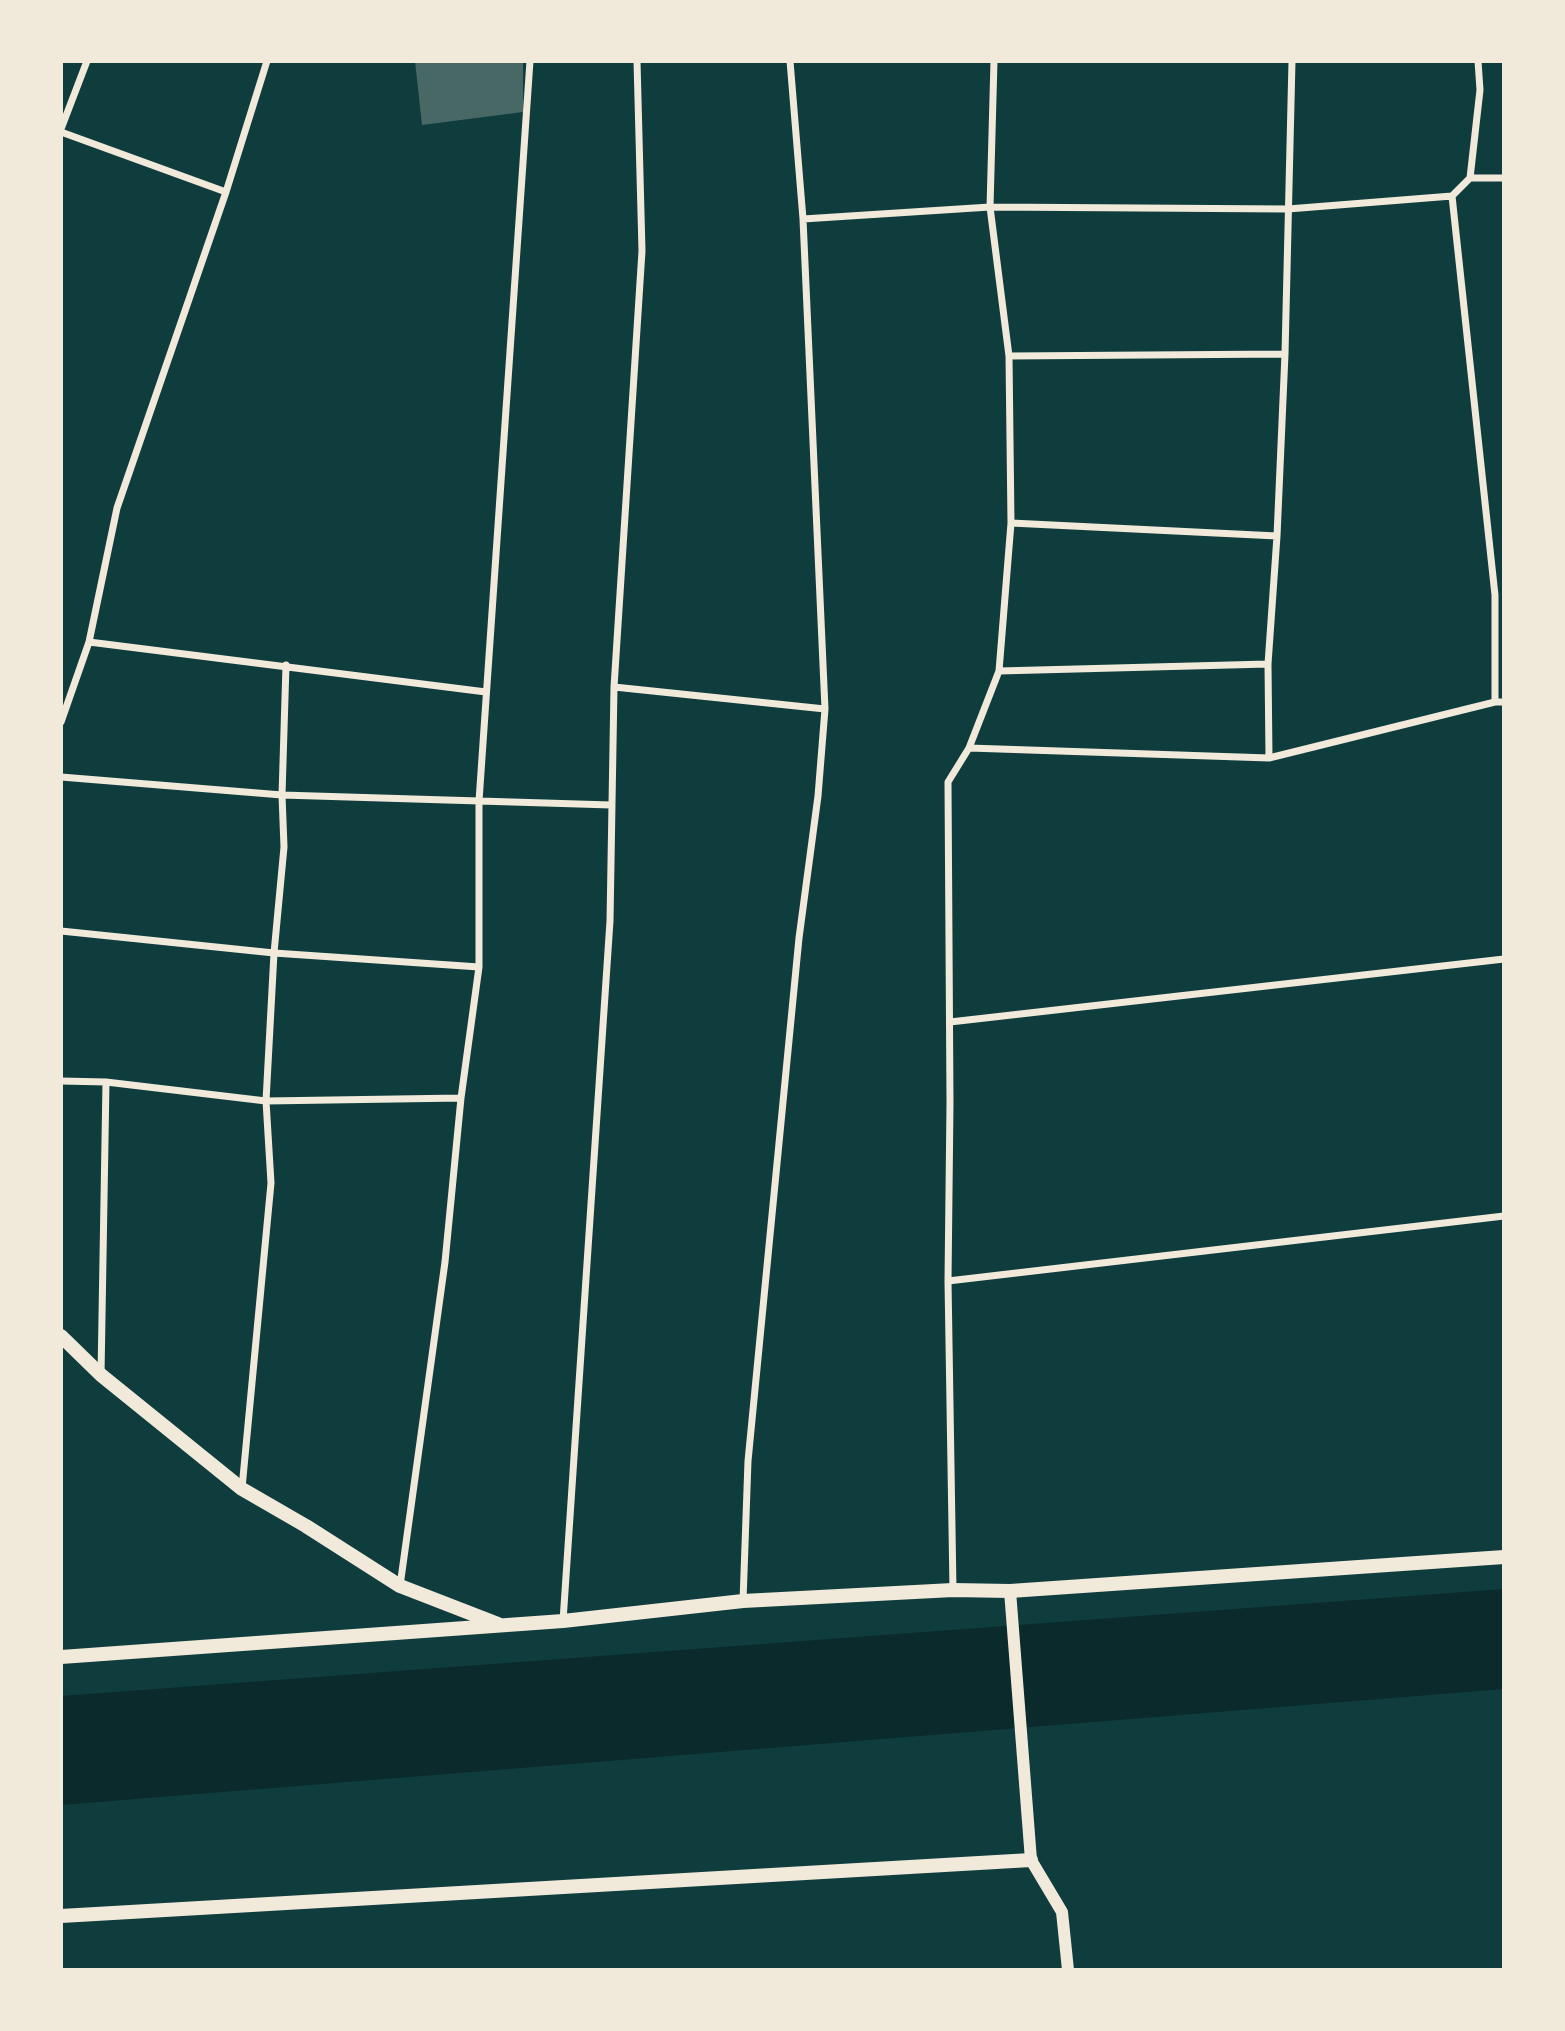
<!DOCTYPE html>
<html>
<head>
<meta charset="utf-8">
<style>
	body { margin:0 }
	#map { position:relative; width:1565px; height:2031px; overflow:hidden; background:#0f3d3e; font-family:"Alegreya Sans",sans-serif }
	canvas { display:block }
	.frame { position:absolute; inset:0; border:63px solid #f1e9da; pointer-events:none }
</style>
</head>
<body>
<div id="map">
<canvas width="1565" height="2031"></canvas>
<div class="frame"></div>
</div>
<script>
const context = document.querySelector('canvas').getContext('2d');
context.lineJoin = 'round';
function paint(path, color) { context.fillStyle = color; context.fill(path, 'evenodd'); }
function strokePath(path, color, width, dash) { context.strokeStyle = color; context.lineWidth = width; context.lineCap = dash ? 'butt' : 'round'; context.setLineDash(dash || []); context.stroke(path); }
paint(new Path2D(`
	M1504 1589V1689L61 1805V1696Z`), '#0a2a2b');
paint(new Path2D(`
	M415 61H523V112L422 125Z`), '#486865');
strokePath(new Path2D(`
	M1478 61 1480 90 1470 178 1452 196 1495 595V702
	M61 129 87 61
	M61 132 226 192
	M1470 178H1504
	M803 219 990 207 1288 209 1452 196
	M1009 356 1285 354
	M1011 523 1277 536
	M89 642 486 692
	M999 671 1268 664
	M614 687 825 709
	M61 722 89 642 117 508 226 192 267 61
	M969 748 999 671 1011 523 1009 356 990 207 994 61
	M1269 758 1268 664 1277 536 1285 354 1292 61
	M61 777 282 795 611 805
	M61 931 274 953 479 967
	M950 1022 1504 959
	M61 1081 106 1082 266 1101 461 1098
	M948 1281 1504 1216
	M101 1375 106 1082
	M242 1488 271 1183 266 1101 274 953 284 847 282 795 286 665
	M400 1586 445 1262 461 1098 479 967V801L530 61
	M953 1590 948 1281 950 1103 948 782 969 748 1269 758 1495 702H1504
	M743 1601 748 1461 799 938 818 796 825 709 803 219 790 61
	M563 1621 610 921 614 687 642 251 637 61`), '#f1e9da', 7);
strokePath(new Path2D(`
	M1010 1591 1031 1860 1062 1912 1068 1970`), '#f1e9da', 12);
strokePath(new Path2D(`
	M61 1336 101 1375 242 1489 306 1526 400 1586 498 1624
	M61 1657 563 1621 743 1601 953 1590 1010 1591 1504 1557
	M61 1916 1031 1860`), '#f1e9da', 14);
</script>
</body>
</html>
